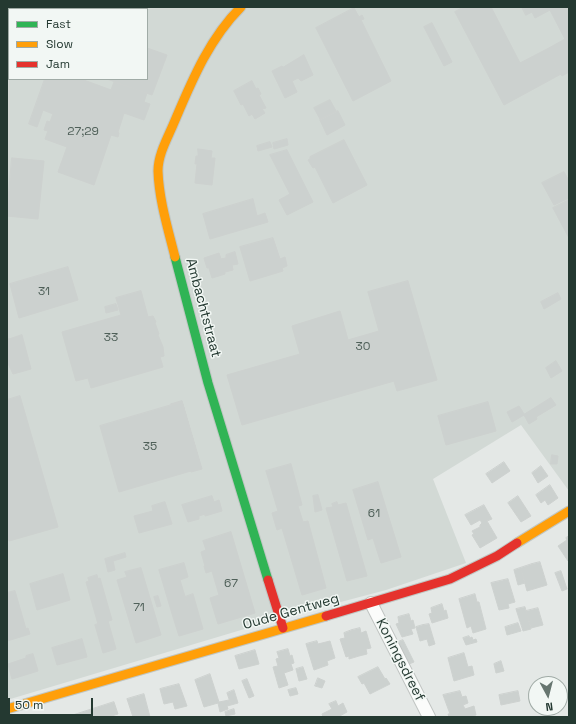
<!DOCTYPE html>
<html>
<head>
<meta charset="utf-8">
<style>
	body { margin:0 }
	#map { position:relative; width:576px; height:724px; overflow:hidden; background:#e4e8e6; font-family:"Space Grotesk",sans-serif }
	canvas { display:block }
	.frame { position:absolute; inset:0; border:8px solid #243931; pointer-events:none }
	.legend { position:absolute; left:8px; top:8px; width:140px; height:72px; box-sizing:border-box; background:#f2f7f4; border:1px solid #a0aba6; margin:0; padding:5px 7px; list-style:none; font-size:12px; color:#243931 }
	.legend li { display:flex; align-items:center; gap:8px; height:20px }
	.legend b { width:20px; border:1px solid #a0aba6 }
	.north { position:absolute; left:528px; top:676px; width:40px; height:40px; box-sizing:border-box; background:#f2f7f4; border:1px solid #a0aba6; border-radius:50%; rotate:173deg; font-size:11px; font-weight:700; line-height:16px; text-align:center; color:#243931 }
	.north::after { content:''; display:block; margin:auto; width:14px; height:18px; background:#677670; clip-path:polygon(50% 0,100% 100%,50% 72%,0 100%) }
	.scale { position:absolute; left:8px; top:698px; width:85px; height:18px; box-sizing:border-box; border:2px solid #243931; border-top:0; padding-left:5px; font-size:12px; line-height:14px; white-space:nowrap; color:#243931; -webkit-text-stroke:3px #f2f7f4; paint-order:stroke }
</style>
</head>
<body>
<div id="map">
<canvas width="576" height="724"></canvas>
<div class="frame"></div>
<ul class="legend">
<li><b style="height:5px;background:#30b455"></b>Fast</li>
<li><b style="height:5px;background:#ff9f0a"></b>Slow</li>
<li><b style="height:5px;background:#e5322d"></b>Jam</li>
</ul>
<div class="north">N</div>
<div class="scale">50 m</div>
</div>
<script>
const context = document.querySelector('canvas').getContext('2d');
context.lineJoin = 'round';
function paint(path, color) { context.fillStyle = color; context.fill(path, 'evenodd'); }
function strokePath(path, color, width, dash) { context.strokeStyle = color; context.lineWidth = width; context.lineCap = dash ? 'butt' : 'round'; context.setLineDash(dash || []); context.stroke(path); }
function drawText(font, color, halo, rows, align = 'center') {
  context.font = font + ' "Space Grotesk",sans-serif'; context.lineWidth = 3; context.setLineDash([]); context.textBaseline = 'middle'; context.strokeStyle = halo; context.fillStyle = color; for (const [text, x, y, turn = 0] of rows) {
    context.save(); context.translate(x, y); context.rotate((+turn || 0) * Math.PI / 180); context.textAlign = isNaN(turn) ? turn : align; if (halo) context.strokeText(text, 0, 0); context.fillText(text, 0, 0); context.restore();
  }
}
paint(new Path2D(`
	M7 7H569V491L521 425 433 479 466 563 386 590 288 616 7 700ZM9 9H147V79H9Z`), '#d2d9d5');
const building = new Path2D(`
	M7 7H28V9L9 10 7 9Z
	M464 7H491L520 63 547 49 561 74 504 105 455 12Z
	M522 7H569V72L562 76 547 49 565 39 550 10 535 18 532 12 526 15Z
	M354 8 359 17 362 15 364 19 361 20 391 81 353 101 316 28Z
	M432 23 452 62 444 66 424 27Z
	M147 48 167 55 152 95 107 79H147Z
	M304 55 313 75 301 81 298 78 292 81 297 92 285 98 272 71 282 66 283 67Z
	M45 79H81L111 90 114 82 147 93 144 102 150 104 144 120 124 113 118 132 119 133 118 137 111 135 94 185 58 172 67 147 45 139 48 131 44 130 47 121 50 122 53 114 43 110 37 127 29 124Z
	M252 81 256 89 258 88 261 94 259 95 266 108 262 109 265 113 255 119 252 114 249 116 243 104 241 105 234 91Z
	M330 100 336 111 320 119 314 108Z
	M338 111 345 125 327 135 320 120Z
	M287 139 288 145 274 149 273 143Z
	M344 140 367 185 333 203 315 167 313 168 308 160 310 159V157Z
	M270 142 272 147 258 151 257 146Z
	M198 149 212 151 211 158H215L212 185 195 183 197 164H195L196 156H198Z
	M287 150 313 202 287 215 279 200 290 194 270 155Z
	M12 158 44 161 38 219 7 216Z
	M564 172 569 181V198L554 205 542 183Z
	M253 199 257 216 265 213 268 222 210 239 203 214Z
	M569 200V238L553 208Z
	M273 238 280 259 285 257 287 266 282 268 283 271 250 281 240 247Z
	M235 252 238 264 232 265 233 270 225 272V274L212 278 209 268H207L204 258 219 253 221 259 226 258V255Z
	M68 267 78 300 19 318 10 284Z
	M408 281 437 380 397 391 394 381 242 425 227 375 300 354 292 326 340 311 348 340 379 331 368 292Z
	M141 291 148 317 153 316 156 322 155 323 159 334 158 335 163 347 164 356 160 357 163 367 91 388 88 378 76 381 62 332 121 315 116 298Z
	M558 293 561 299 544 309 541 302Z
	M116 304 118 310 106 313 105 307Z
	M22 335 31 369 13 374 7 361V336L8 339Z
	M556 361 562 371 551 378 546 368Z
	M20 396 58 527 9 541 7 532V400Z
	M551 398 556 405 536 417 537 419 529 424 524 415 512 422 507 412 519 406 524 414Z
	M182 401 202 469 191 472V471L201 468 182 402 171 404Z
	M182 402 201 468 119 492 100 426Z
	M488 402 496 431 446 445 438 416Z
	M552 455 558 456 557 464H551Z
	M504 462 510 471 492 483 486 474Z
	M291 464 302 505 298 506 303 522 308 521 326 588 302 595 282 528 277 530 272 513 278 511 266 471Z
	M541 466 548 476 538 483 532 473Z
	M378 482 401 557 381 563 373 538 368 540 353 490Z
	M550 485 558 498 548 505 545 500 541 503 536 495Z
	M318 495 322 510 315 512 313 496Z
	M212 496 214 502 219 500 222 511 205 516V514L199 516V519L188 522 182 505Z
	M518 496 531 516 521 522 508 503Z
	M165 502 172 524 139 533 134 516 153 511 152 506Z
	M337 502 338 505 346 503 367 576 347 581 326 508 333 507 332 504Z
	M484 505 492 519 487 521 497 538 480 548 472 535 474 534 472 531 480 527V525L482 523 480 520 471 525 465 515Z
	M231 532 255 613 218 624 210 598 219 595 212 571 206 573 204 566H205L201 552 206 550 203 541Z
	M569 536V560L568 561 558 546 567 540 566 538Z
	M125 553 126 557 113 561 115 570 108 572 105 559Z
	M540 562 547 585 527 591 521 569 532 566V564Z
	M184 563 188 577 180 580 190 613 173 617 159 570Z
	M532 564V566L521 569 525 583 518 585 514 570Z
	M141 568 161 635 136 643 117 580 127 577 125 572Z
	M561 571 567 589 562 591 555 573Z
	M63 574 70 600 37 610 30 584Z
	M97 575 98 579 100 578 112 620 98 624 86 582 89 581 88 578Z
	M508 579 515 602 508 604 509 608 499 610 491 583Z
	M15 591 26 629 28 628 30 634 7 641V593Z
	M193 594 203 629 179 636 173 617 190 613 185 597Z
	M475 594 477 602H479L486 629 473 633 471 626 467 628 459 599Z
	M158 596 161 606 157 607 154 597Z
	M442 604 444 611 446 610 448 618 432 623 429 614 432 613 431 608Z
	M525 607 531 629 523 631 516 609Z
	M538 608 543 625 531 628 526 611Z
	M409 614 411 621 413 620 415 628 411 629 413 634 402 637 396 624 399 623 398 617Z
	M108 621 116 649 103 653 95 625Z
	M518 623 521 631 507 635 505 627Z
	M429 624 435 644 429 646 423 625Z
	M423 625 427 639 420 641 416 627Z
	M360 628 361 633 366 631 371 648 366 649 367 654 359 656 352 630Z
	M352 630 359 656 349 659V656L346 657 340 639 345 638 344 633Z
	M469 636 470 638 472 637 473 640 476 639 477 642 466 645 463 638Z
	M82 639 87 657 57 665 52 648Z
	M403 640 414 662 409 664 398 642Z
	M317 641 318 644 330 641 335 658 327 661 328 665 314 670 306 644Z
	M288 649 290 656 292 655 294 663 291 664 293 670 284 673 288 685 279 688 273 667 278 666 276 659 279 658 277 652Z
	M255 650 259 664 239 669 235 656Z
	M464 653 468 667 472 666 474 675 454 681 448 658Z
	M33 654 38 671 12 679 8 664 26 658V656Z
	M501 661 504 671 496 673 494 664Z
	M303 667 307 679 299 681 296 669Z
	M378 667 385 679 386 678 390 684 370 694 364 683 362 684 358 677Z
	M210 674 219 702 229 700 231 705 227 706 228 709 220 712 218 703 204 707 195 680Z
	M318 678 325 681 322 688 315 686Z
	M247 679 254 696 249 698 242 681Z
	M179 684 187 706 175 709 173 702 164 704 160 689Z
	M296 688 298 694 290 696 288 690Z
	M234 690 238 703 231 705 227 693Z
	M460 691 462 697 466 696 468 703 463 705 465 709 474 706 476 715 468 717H449L448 714H450L443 695Z
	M518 691 520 701 501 705 499 695Z
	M144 694 150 717H133L127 699Z
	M336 701 338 706 343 703 347 712 338 717H323L322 714 332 709 329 704Z
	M114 702 118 714 108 717H67Z
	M234 709 235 714 226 716 225 712Z`);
paint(building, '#ccd1cf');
strokePath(building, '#cdd1cf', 1);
const street = new Path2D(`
	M371 603 429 717`);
const fast = new Path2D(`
	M175 257 208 383 268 580`);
const slow = new Path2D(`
	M175 257C168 229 159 200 158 171 158 155 167 139 173 125 191 83 208 40 241 7
	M517 543 569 511
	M7 709 326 616`);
const jam = new Path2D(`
	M268 580 283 628
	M326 616 450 579 497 556 517 543`);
strokePath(street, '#c1c5c3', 14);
strokePath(fast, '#c0c6c3', 11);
strokePath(slow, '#c0c6c3', 11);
strokePath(jam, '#c0c6c3', 11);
strokePath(street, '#fbfcfb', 12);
strokePath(fast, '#30b455', 9);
strokePath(slow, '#ff9f0a', 9);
strokePath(jam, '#e5322d', 9);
drawText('12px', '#4f6059', null, [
	["27;29",83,132],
	["31",44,292],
	["33",111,338],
	["30",363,347],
	["35",150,447],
	["61",374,514],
	["67",231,584],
	["71",139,608]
]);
drawText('14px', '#243931', '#f2f7f4', [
	["Ambachtstraat",203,308,75],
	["Oude Gentweg",291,612,-16],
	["Koningsdreef",400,660,63]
]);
</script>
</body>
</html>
